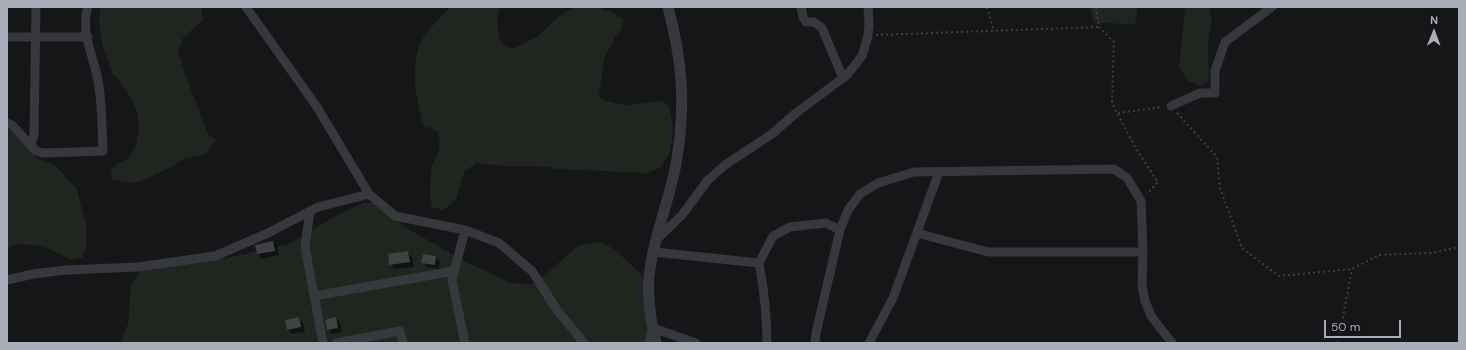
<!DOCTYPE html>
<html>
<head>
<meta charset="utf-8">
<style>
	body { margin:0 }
	#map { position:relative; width:1466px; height:350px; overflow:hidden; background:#161618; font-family:"DM Sans",sans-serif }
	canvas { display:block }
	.frame { position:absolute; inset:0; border:8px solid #a8adb8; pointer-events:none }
	.north { position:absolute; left:1414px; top:12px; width:40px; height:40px; -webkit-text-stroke:3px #111113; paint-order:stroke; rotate:1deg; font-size:11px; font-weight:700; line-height:16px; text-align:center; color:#a8adb8 }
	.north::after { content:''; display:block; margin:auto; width:14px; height:18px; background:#a8adb8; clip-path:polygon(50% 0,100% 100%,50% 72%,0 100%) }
	.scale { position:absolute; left:1324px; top:320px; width:77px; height:18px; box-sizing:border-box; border:2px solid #a8adb8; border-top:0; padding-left:5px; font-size:12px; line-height:14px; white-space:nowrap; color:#a8adb8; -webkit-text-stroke:3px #111113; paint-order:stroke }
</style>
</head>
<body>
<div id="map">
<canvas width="1466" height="350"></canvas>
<div class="frame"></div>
<div class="north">N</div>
<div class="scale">50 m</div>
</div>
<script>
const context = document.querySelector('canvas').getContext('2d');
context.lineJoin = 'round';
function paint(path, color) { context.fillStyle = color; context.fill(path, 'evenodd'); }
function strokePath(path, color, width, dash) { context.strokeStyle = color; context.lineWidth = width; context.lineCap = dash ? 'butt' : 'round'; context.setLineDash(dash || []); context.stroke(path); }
paint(new Path2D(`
	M101 7H201L203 20 183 38 178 51 184 71 208 134 216 140 204 155 183 159 172 167 143 180 132 183 112 180 111 170 117 164 130 158 136 145 139 129 137 111 127 91 112 72 102 44 99 21Z
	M450 7H500C495 19 498 30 501 42L511 49C520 45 531 41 539 35 549 27 556 17 567 11 583 2 610 9 623 19L622 29 615 37 604 59 599 97C623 110 638 103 663 101L669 106 672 120 673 134 669 154 660 168 647 173 557 169 540 166H503L476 163 464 172 456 200 443 210 432 207 430 196 431 166 438 154 440 143 438 132 432 128 424 127C416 98 409 68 422 40 426 31 443 15 450 7Z
	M1091 7H1138L1135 24 1093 23Z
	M1185 7H1209L1212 21 1208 42 1209 80 1200 86 1188 81 1179 67Z
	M7 130H11L36 158 52 164 62 172 69 182 76 187 86 225 87 243 83 257 71 260 49 249 35 245 16 244 7 250Z
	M363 203H375L405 227 464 261 511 283 532 284 540 280 566 256 579 245 600 242 614 249 641 274 655 296 656 311 654 328 657 343H122V338L128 324 131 284 141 271 160 264 227 258 289 244 334 217Z`), '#1e261f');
paint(new Path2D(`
	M273 242 277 246 279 255 262 259 258 254 256 246Z
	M408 253 412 257 414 267 395 269 390 264Z
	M435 257 440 261 439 269 427 267 423 262Z
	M298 318 303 323 305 332 292 334 288 330 286 321Z
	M336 318 340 323 342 332 332 334 328 329Z`), '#0007');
paint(new Path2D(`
	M273 241 275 251 257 254 255 245Z
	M408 251 410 262 389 265 388 254Z
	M423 254 436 256 435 265 421 263Z
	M299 317 301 327 287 330 285 320Z
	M336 317 338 328 327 330 325 320Z`), '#404145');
strokePath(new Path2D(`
	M987 7 994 31
	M1096 7 1099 27 1114 42 1112 103 1136 149 1158 182 1147 194
	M876 35 1099 27
	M1118 113 1162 107
	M1177 113 1217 157 1220 188 1242 248 1279 276 1352 269 1379 255 1432 253 1459 247
	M1338 343 1352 269`), '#3d3f44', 2, [2, 3]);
strokePath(new Path2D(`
	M246 7 317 107 369 194 395 216 465 230 499 243 532 271 557 310 584 343
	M801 7 803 17 806 22H814L822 28 843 78
	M7 37H88
	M1171 106 1200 93H1215V71L1225 42 1272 7
	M7 123 12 125 36 151 43 153 103 151C102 129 102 107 99 86 96 61 79 33 88 7
	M31 145 34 135 36 7
	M310 211 305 247 323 343
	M917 233 988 252H1143
	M657 239 682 215 708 180 725 165 772 134 796 113 847 75 862 56 868 36 869 24 868 7
	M654 252 759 263C764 290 767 316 767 343
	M759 263 773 236 790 227 826 223 840 230
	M7 280 33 274 67 270 138 267 215 256 268 233 318 207 369 194
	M314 296 454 271
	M336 343 400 331 403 343
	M465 343 452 280 465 230
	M649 343 653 328 696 343
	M815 343 816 333 840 230 848 210 860 194 878 183 914 172 1114 169 1127 178 1141 201 1143 252 1142 286 1145 301 1151 316 1172 343
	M869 343 893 298 939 172`), '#37383d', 9);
strokePath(new Path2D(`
	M656 343C651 322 647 298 649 276 653 236 671 198 677 158 686 103 682 60 668 7`), '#37383d', 11);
</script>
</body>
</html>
